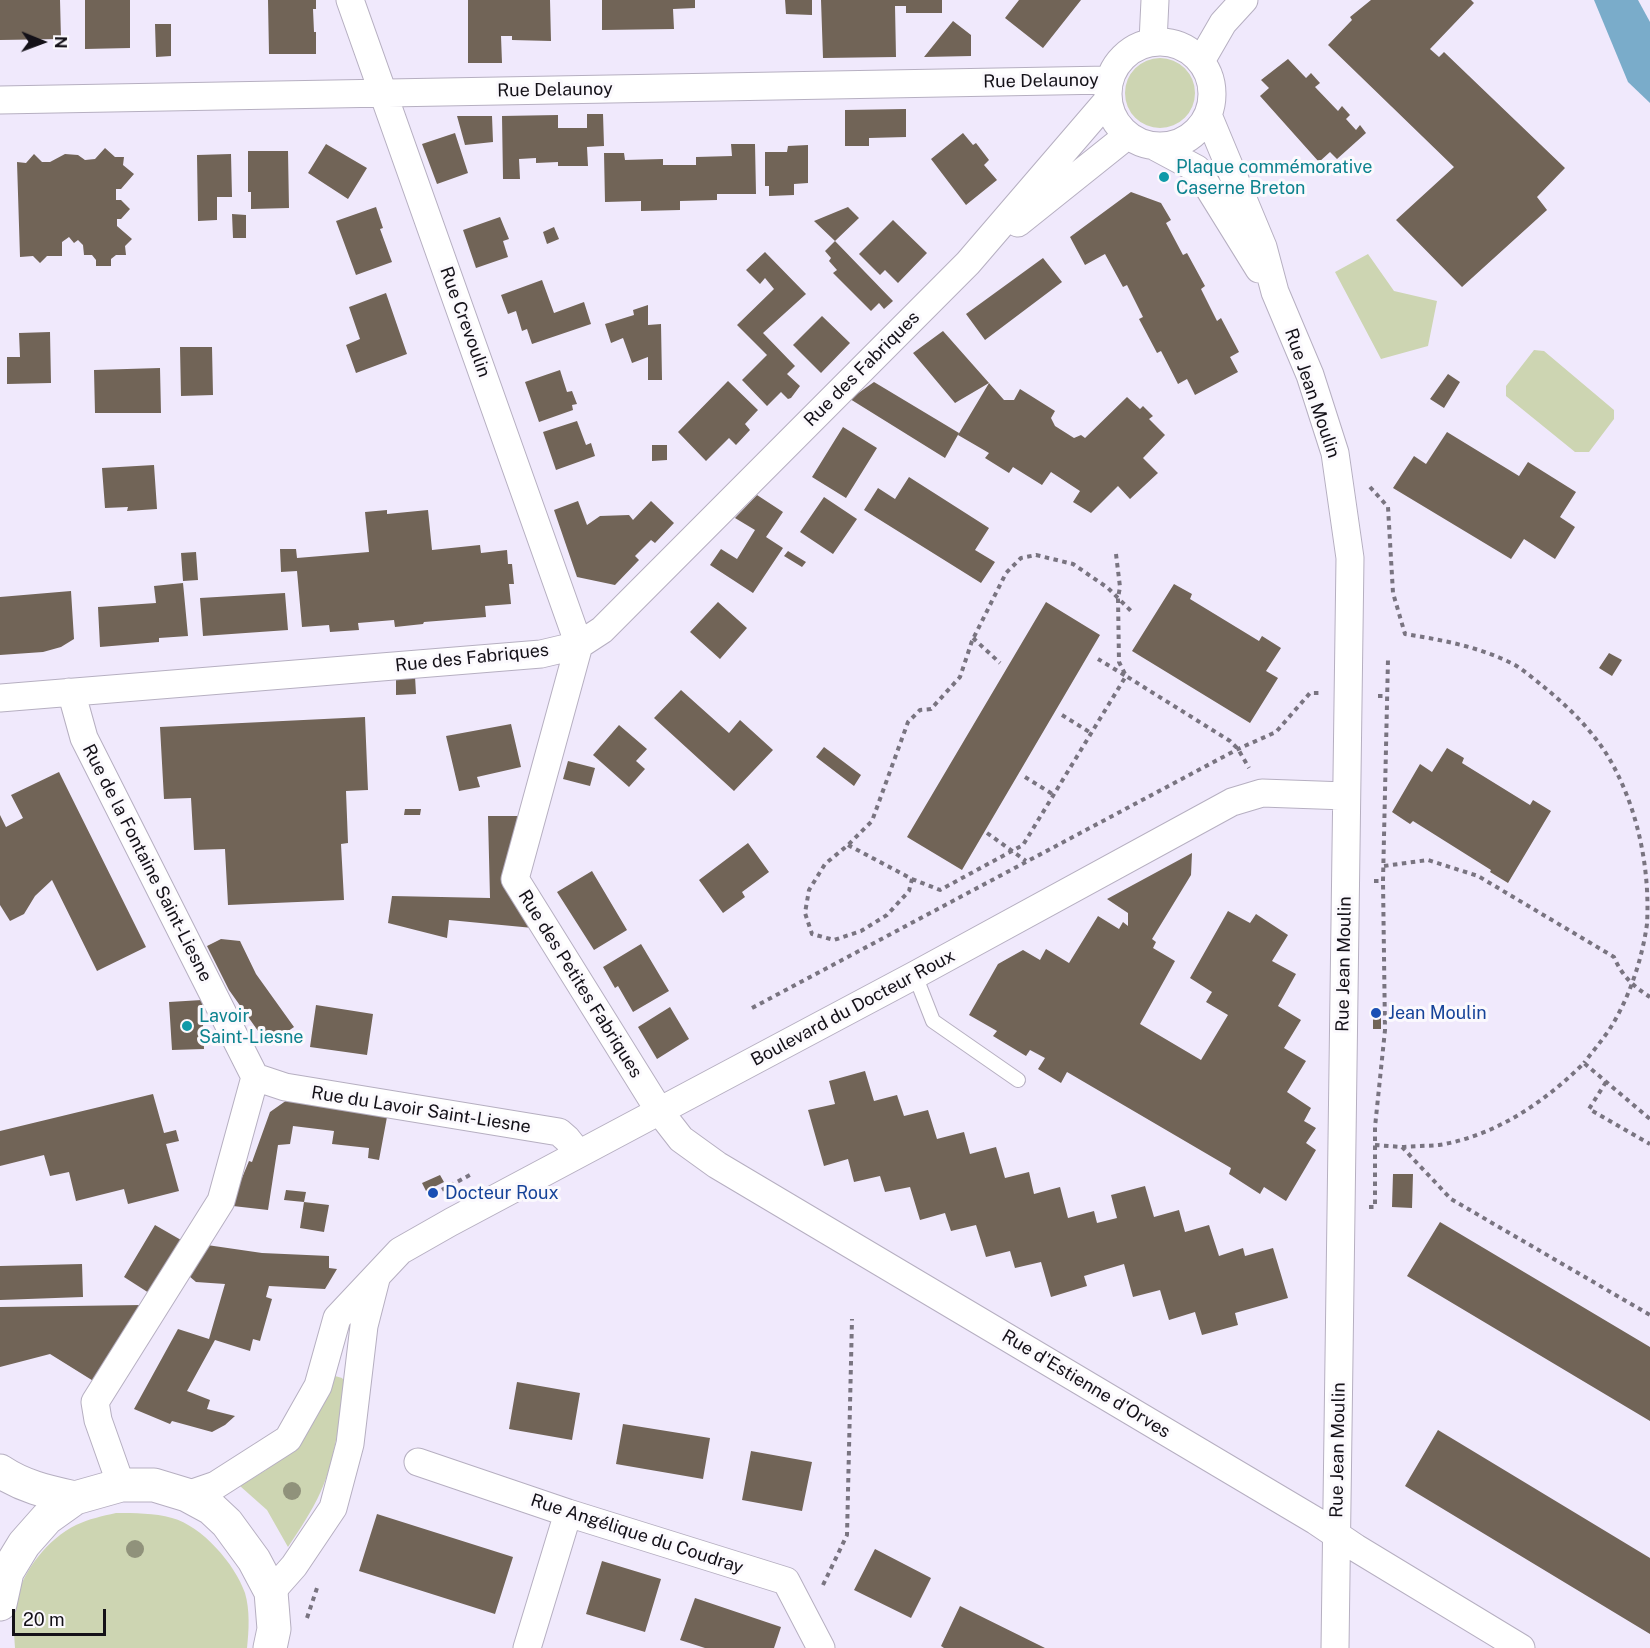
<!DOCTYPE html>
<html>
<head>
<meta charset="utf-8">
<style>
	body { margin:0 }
	#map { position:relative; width:1650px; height:1648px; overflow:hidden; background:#f0e9fc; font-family:"Public Sans",sans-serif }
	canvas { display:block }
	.north { position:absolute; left:12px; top:12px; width:60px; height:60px; -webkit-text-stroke:4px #fbf9fd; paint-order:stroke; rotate:91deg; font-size:16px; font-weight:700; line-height:24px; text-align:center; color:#141118 }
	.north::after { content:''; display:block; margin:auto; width:21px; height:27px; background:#141118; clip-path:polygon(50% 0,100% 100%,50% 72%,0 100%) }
	.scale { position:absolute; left:12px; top:1609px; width:94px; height:27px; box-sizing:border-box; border:3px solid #141118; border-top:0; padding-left:8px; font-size:18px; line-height:21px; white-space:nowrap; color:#141118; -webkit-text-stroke:4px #fbf9fd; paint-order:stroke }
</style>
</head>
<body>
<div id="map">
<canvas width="1650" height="1648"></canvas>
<div class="north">N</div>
<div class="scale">20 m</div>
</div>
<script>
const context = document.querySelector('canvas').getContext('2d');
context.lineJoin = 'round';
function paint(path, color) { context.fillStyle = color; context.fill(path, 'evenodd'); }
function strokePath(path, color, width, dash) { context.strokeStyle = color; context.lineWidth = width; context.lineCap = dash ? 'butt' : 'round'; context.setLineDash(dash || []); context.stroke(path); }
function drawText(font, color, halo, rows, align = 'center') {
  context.font = font + ' "Public Sans",sans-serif'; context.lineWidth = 6; context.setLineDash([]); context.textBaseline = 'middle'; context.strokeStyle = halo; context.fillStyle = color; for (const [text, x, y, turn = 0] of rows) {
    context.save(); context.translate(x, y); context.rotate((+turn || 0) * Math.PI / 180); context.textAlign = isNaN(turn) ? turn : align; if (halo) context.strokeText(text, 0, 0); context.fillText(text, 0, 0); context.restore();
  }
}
paint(new Path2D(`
	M1125 93a35 35 0 1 1 70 0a35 35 0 1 1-70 0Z
	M1368 254 1394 291 1437 301 1428 346 1381 359 1335 272Z
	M1534 350 1544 351 1614 410V419L1589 452H1575L1506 396V386Z
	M335 1376 342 1378 346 1383C340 1416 335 1461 321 1491 312 1511 300 1529 288 1547L267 1510 240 1486 266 1470 292 1448Z
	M116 1513C135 1513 154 1513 172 1518 202 1526 235 1564 245 1593 250 1610 249 1630 247 1648H15C14 1632 13 1616 16 1601 23 1570 48 1539 76 1525 89 1519 102 1516 116 1513Z`), '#cdd5b2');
paint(new Path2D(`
	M1594 0H1638L1650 22V103L1628 82Z`), '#7aacca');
paint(new Path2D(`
	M0 0H60L61 39 0 40Z
	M85 0H130V48L85 49Z
	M268 0H316V9H313L314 32H316V54H269Z
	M468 0H550L551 41 512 40V36H501L502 63H468Z
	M602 0H695V8L673 9 674 29 602 30Z
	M785 0H812V15L786 14Z
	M821 0H942V13H906V6H895L896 57 823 58Z
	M1019 0H1081L1043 48 1005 18Z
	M1371 0H1471L1474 3 1430 49 1439 57 1444 52 1565 168 1537 197 1547 210 1462 287 1396 220 1454 167 1328 45 1352 20 1350 17Z
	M953 21 971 35V56L924 57Z
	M155 24H171V56L156 57Z
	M1288 59 1306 78 1311 73 1320 83 1315 87 1338 111 1342 106 1350 115 1346 119 1356 130 1360 125 1366 133 1337 159 1330 152 1319 162 1260 96 1269 88 1261 80Z
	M906 109V137L869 138V146H845V110Z
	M587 114H603L604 146 587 147 588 166H558V162L536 163V158L519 159 520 179H503L502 116 558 115V128H587Z
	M457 116H492L493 142 465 145Z
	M455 133 468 173 437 184 422 144Z
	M963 133 973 145 976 143 989 160 984 165 997 180 966 205 931 159Z
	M326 144 367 168 348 199 308 173Z
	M731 144H755L756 194H717V200L680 201V210L641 211V201L605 202 604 153H624L625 160 663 159V165H696V157L732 156Z
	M808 145V183L794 184V195L769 196V186H765V152H787L788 146Z
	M105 148 115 157H124L123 165 134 174 121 189H116V200H121L130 209 121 219H117V226L132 239 125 246 126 255H116L111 259V266H96V260L92 255H84L83 245 78 240 74 243 69 237 62 242V256H47L40 263 33 256 20 257 17 162 26 163 34 154 42 162H50L65 154 78 155 85 160 95 159Z
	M248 151H288L289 208 251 209V192H248Z
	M231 154 232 197H217V220L198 221 197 155Z
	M1131 192 1161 203 1171 220 1166 223 1183 255 1187 253 1205 286 1201 289 1217 321 1221 318 1239 352 1230 357 1238 372 1195 395 1187 379 1178 384 1161 351 1157 353 1139 319 1143 317 1127 285 1123 287 1105 254 1085 265 1070 237Z
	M376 207 383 228 380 229 392 262 356 275 336 221Z
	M848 207 859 218 835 241 814 221Z
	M232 214 246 215V238H233Z
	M500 217 509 239 503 241 508 257 476 268 463 230Z
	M893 220 927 253 898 283 885 270 880 275 859 254Z
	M554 227 559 239 547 244 543 232Z
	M835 241 893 301 884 309 879 303 871 311 833 273 837 270 829 261 831 258 825 251Z
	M765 252 806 294 763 333 795 366 787 374 800 386 791 398 788 399 781 392 767 406 742 380 767 355 737 325 774 289 765 278 760 284 746 270Z
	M1043 258 1062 282 985 340 966 314Z
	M542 280 554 313 584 302 591 324 532 344 527 329 522 331 516 311 508 314 501 295Z
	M386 293 407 354 356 373 346 345 360 339 349 307Z
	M648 305V325L661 324 662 380H648V357L632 363 623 338 611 343 605 324 634 315 633 310Z
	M822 316 850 343 821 373 793 345Z
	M943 331 989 383 955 403 913 353Z
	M50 332 51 383 7 384V357H20L19 333Z
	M180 347H212L213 395 181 396Z
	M160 368 161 413H95L94 370Z
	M560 370 567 392 572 391 577 404 572 405 573 410 539 422 525 382Z
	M1448 374 1460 382 1444 408 1430 399Z
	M728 381 758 410 745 424 750 430 736 445 729 438 706 461 678 432Z
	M874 382 959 433 945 458 850 399Z
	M989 383 1004 400H1014L1020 389 1055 411 1051 418 1055 426 1074 438 1081 435 1085 438 1127 397 1140 409 1143 406 1153 416 1149 419 1165 435 1143 458 1158 473 1130 499 1118 486 1091 513 1073 502 1080 491 1051 472 1042 485 1013 467 1009 473 985 458 989 453 958 435Z
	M577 421 586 445 591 443 595 456 556 470 543 432Z
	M843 427 877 448 846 498 812 477Z
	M1447 432 1519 476 1528 462 1576 492 1560 517 1575 527 1555 559 1524 539 1511 559 1393 488 1414 456 1426 464Z
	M652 445H667V460L652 461Z
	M154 465 157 509 127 511 128 507 105 508 102 468Z
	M909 477 989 528 975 550 995 562 981 583 864 510 878 488 895 499Z
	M757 495 783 512 766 537 783 548 753 593 710 565 721 549 737 559 755 530 735 518Z
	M824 497 857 519 833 554 800 532Z
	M578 501 587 525 600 516 629 515 633 520 651 501 674 523 655 543 651 540 635 556 639 560 615 585 577 577 554 510Z
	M387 510V514L428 510 432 550 480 545 481 553 507 550 508 564H512L514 584H509L511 604 485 606 486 617 424 622 423 624 395 627 394 620 358 623 359 630 330 632 329 625 302 627 297 571 281 572 280 549H296L297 558 369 552 365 512Z
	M788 551 806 562 802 567 784 556Z
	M196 552 198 580 183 581 181 553Z
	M183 583 188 636 159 638V642L100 647 98 607 156 603 154 586Z
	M1174 584 1192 594 1190 599 1259 641 1262 636 1281 648 1266 671 1278 678 1250 723 1132 651Z
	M71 591 74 639 61 647 43 652 0 655V597Z
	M285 593 288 630 203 636 200 598Z
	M718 602 747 628 720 659 690 632Z
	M1046 602 1100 635 962 870 907 837Z
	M1609 653 1622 660 1612 676 1599 668Z
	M415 676 416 694 396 695V677Z
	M681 690 729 733 740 720 773 750 734 791 654 718Z
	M365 717 368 790 346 791 348 843 341 844 344 900 228 905 225 849 194 850 191 798 164 799 160 727Z
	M511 724 521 767 477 777 480 787 459 791 446 736Z
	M619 725 647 749 636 761 645 769 629 787 593 755Z
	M824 747 861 775 854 786 816 757Z
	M1447 748 1464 758 1462 763 1530 805 1533 800 1551 811 1508 883 1490 872 1491 870 1413 821 1410 824 1392 812 1420 764 1432 772Z
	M568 761 595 768 590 786 563 779Z
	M59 772 146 947 97 971 52 880 35 896 24 914 10 921 0 905V815L6 827 23 818 11 795Z
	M405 809H421L420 815H404Z
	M488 816H522L533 928 449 920 447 938 388 923 392 896 490 898Z
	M748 843 769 872 742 892 745 897 723 913 699 880Z
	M1192 853 1191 875 1152 939 1156 942 1153 948 1175 961 1140 1024 1201 1060 1228 1015 1206 1002 1212 992 1190 978 1228 911 1250 923 1256 914 1288 935 1272 961 1296 974 1278 1006 1301 1020 1284 1048 1306 1061 1287 1092 1311 1108 1304 1121 1316 1128 1306 1143 1316 1150 1286 1201 1264 1187 1260 1194 1229 1174 1231 1168 1067 1072 1061 1083 1038 1069 1045 1058 1030 1050 1026 1056 993 1036 997 1031 969 1015 998 964 1023 950 1040 960 1046 949 1069 963 1098 916 1119 929 1123 922 1128 926V913L1107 899Z
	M592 871 627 930 594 950 557 892Z
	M221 939 240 941 256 974 294 1027 268 1045 229 990 207 946Z
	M641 944 669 991 633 1012 618 986 615 988 603 967Z
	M202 1000 204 1049 172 1050 169 1002Z
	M316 1005 373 1014 367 1055 310 1047Z
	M670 1007 689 1039 657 1059 638 1027Z
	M1373 1009H1381V1029H1373Z
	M865 1071 874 1101 897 1095 904 1116 928 1110 937 1139 964 1132 970 1154 996 1147 1005 1178 1029 1172 1034 1194 1060 1187 1068 1218 1094 1211 1097 1223 1117 1218 1111 1195 1145 1186 1154 1217 1179 1210 1185 1232 1209 1225 1219 1256 1243 1248 1245 1256 1273 1248 1288 1298 1235 1313 1238 1325 1202 1335 1195 1312 1169 1320 1160 1290 1133 1297 1124 1264 1084 1276 1087 1286 1051 1297 1041 1262 1015 1268 1010 1251 986 1257 976 1225 951 1231 945 1213 920 1220 910 1187 885 1192 880 1176 854 1182 848 1159 824 1166 808 1110 835 1104 829 1081Z
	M153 1094 164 1133 176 1130 179 1141 166 1144 179 1191 128 1204 124 1189 76 1201 69 1172 50 1176 44 1155 0 1166V1131Z
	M287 1100 387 1117 379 1160 368 1158 369 1148 332 1144 334 1131 293 1126 290 1144 278 1145 268 1210 233 1206 239 1185 249 1161 252 1162 270 1112Z
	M1393 1174H1413L1412 1208 1392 1207Z
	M440 1175 444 1182 426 1191 422 1183Z
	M286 1190 306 1192 304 1202 284 1200Z
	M304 1202 329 1205 324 1232 300 1228Z
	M1440 1222 1650 1347V1421L1407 1276Z
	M155 1225 181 1240 149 1293 124 1277Z
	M207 1245 262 1253 329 1256V1268L337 1269 325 1289 269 1286 266 1297 272 1299 260 1341 253 1339 250 1351 215 1340 187 1391 210 1400 207 1409 235 1416 225 1425 212 1432 172 1421 170 1424 134 1409 178 1329 209 1339 225 1284 196 1282 189 1276Z
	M82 1264 83 1297 0 1300V1266Z
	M142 1305 95 1382 50 1354 0 1367V1307Z
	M517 1382 580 1393 572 1440 509 1429Z
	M623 1424 710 1438 703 1479 616 1464Z
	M1438 1430 1650 1558V1634L1405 1486Z
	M751 1451 812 1462 802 1511 742 1500Z
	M377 1514 513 1557 495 1614 359 1571Z
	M875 1549 931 1578 911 1618 854 1590Z
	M602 1561 661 1579 645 1632 586 1614Z
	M695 1598 781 1627 774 1648H705L680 1640Z
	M960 1606 1045 1648H944L941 1646Z`), '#716457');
const service = new Path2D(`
	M915 975 933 1021 1018 1080`);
const minor = new Path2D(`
	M350 0 579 645
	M1108 94a52 52 0 1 1 104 0a52 52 0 1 1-104 0Z
	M1153 42 1155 0
	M1201 61 1223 23 1244 0
	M0 100 1109 80
	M1208 115 1263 247 1275 292 1310 375 1335 453 1350 558 1335 1648
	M1154 146 1197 169 1259 269
	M1018 223 1128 135
	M579 645 515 879 660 1112 681 1139 717 1165 1316 1521 1356 1548 1521 1648
	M69 692 74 702 84 738 255 1077 221 1201 95 1402 98 1420 121 1485
	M0 698 541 654 579 645 602 630 968 263 1108 100
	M255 1077 285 1087 559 1132 567 1139 579 1154
	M418 1462 568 1513 786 1581 821 1648
	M187 1495 216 1485 288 1439 318 1386 337 1318 400 1251 451 1222 915 975 1232 802 1262 793 1346 796
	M271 1592 294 1566 333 1508 350 1444 364 1326 376 1279
	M527 1648 568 1513`);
const secondary = new Path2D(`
	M0 1471C24 1487 48 1492 75 1498
	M0 1604 7 1572 24 1544 47 1518 75 1498 121 1485H154L187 1495 211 1508 227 1523 254 1560 271 1592 274 1629 270 1648`);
strokePath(service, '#b6afc1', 16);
strokePath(minor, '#b6afc1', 29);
strokePath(secondary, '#b6afc1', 35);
strokePath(new Path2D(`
	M1370 487 1388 507 1393 593 1405 634C1442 640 1481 647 1515 665 1525 671 1535 680 1544 687 1572 710 1599 737 1615 769 1639 815 1650 872 1647 924 1642 960 1629 999 1609 1030 1601 1042 1592 1052 1584 1063
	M1116 554 1120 587 1118 598 1119 662 1126 676 1230 741 1238 749 1249 768
	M973 638 1000 663
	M1378 696H1387
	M1062 715 1091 733
	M1025 777 1054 795
	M987 833 1026 861
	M848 845 912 879 909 891 887 915 861 931 834 940 812 934 805 913 809 890 825 864 848 845 872 821 908 722 920 710 931 709 960 677 972 641 1006 573 1021 558 1036 555 1073 564 1108 588 1133 613
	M1384 866 1428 860 1478 876 1614 957C1622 976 1633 986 1650 997
	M912 879 940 890 1023 845 1126 676 1098 659
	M1374 881H1383L1388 659
	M752 1008 1238 749 1276 732 1310 693H1319
	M1606 1082 1589 1109 1650 1144
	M1375 1145 1402 1147 1451 1199 1650 1315
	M1402 1147C1414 1146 1427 1146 1439 1145 1495 1136 1545 1102 1584 1063L1650 1119
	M434 1194 470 1175
	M1369 1207H1375V1127L1385 1030 1383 881
	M823 1585 847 1535 852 1319
	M307 1618 317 1588`), '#797480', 4, [4.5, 4.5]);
strokePath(service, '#fff', 14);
strokePath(minor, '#fff', 27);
strokePath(secondary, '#fff', 33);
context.fillStyle = '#90927b';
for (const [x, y] of [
	[292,1491],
	[135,1549]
]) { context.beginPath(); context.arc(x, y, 9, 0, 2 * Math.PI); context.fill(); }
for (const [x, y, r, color] of [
	[1164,177,6,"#0f9aa8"],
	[1376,1013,6,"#1a4fb4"],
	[187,1026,6,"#0f9aa8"],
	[433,1193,6,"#1a4fb4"]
]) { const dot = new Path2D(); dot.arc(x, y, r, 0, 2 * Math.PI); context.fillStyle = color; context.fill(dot); strokePath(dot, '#fbf9fd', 2); }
drawText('18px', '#141118', '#fbf9fd', [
	["Rue Delaunoy",1041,81,-1],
	["Rue Delaunoy",555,90,-1],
	["Rue Crevoulin",465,322,70],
	["Rue des Fabriques",862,369,-45],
	["Rue Jean Moulin",1312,393,71],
	["Rue des Fabriques",472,658,-6],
	["Rue de la Fontaine Saint-Liesne",147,863,63],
	["Rue Jean Moulin",1344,964,-89],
	["Rue des Petites Fabriques",580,984,58],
	["Boulevard du Docteur Roux",853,1008,-28],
	["Rue du Lavoir Saint-Liesne",421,1110,9],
	["Rue d'Estienne d'Orves",1086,1384,31],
	["Rue Jean Moulin",1338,1450,-89],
	["Rue Angélique du Coudray",637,1534,18]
]);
drawText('18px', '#0d838f', '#fbf9fd', [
	["Plaque commémorative",1176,167],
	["Caserne Breton",1176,188],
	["Lavoir",199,1016],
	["Saint-Liesne",199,1037]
], 'left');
drawText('18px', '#164399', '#fbf9fd', [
	["Jean Moulin",1388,1013],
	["Docteur Roux",445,1193]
], 'left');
</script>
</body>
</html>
